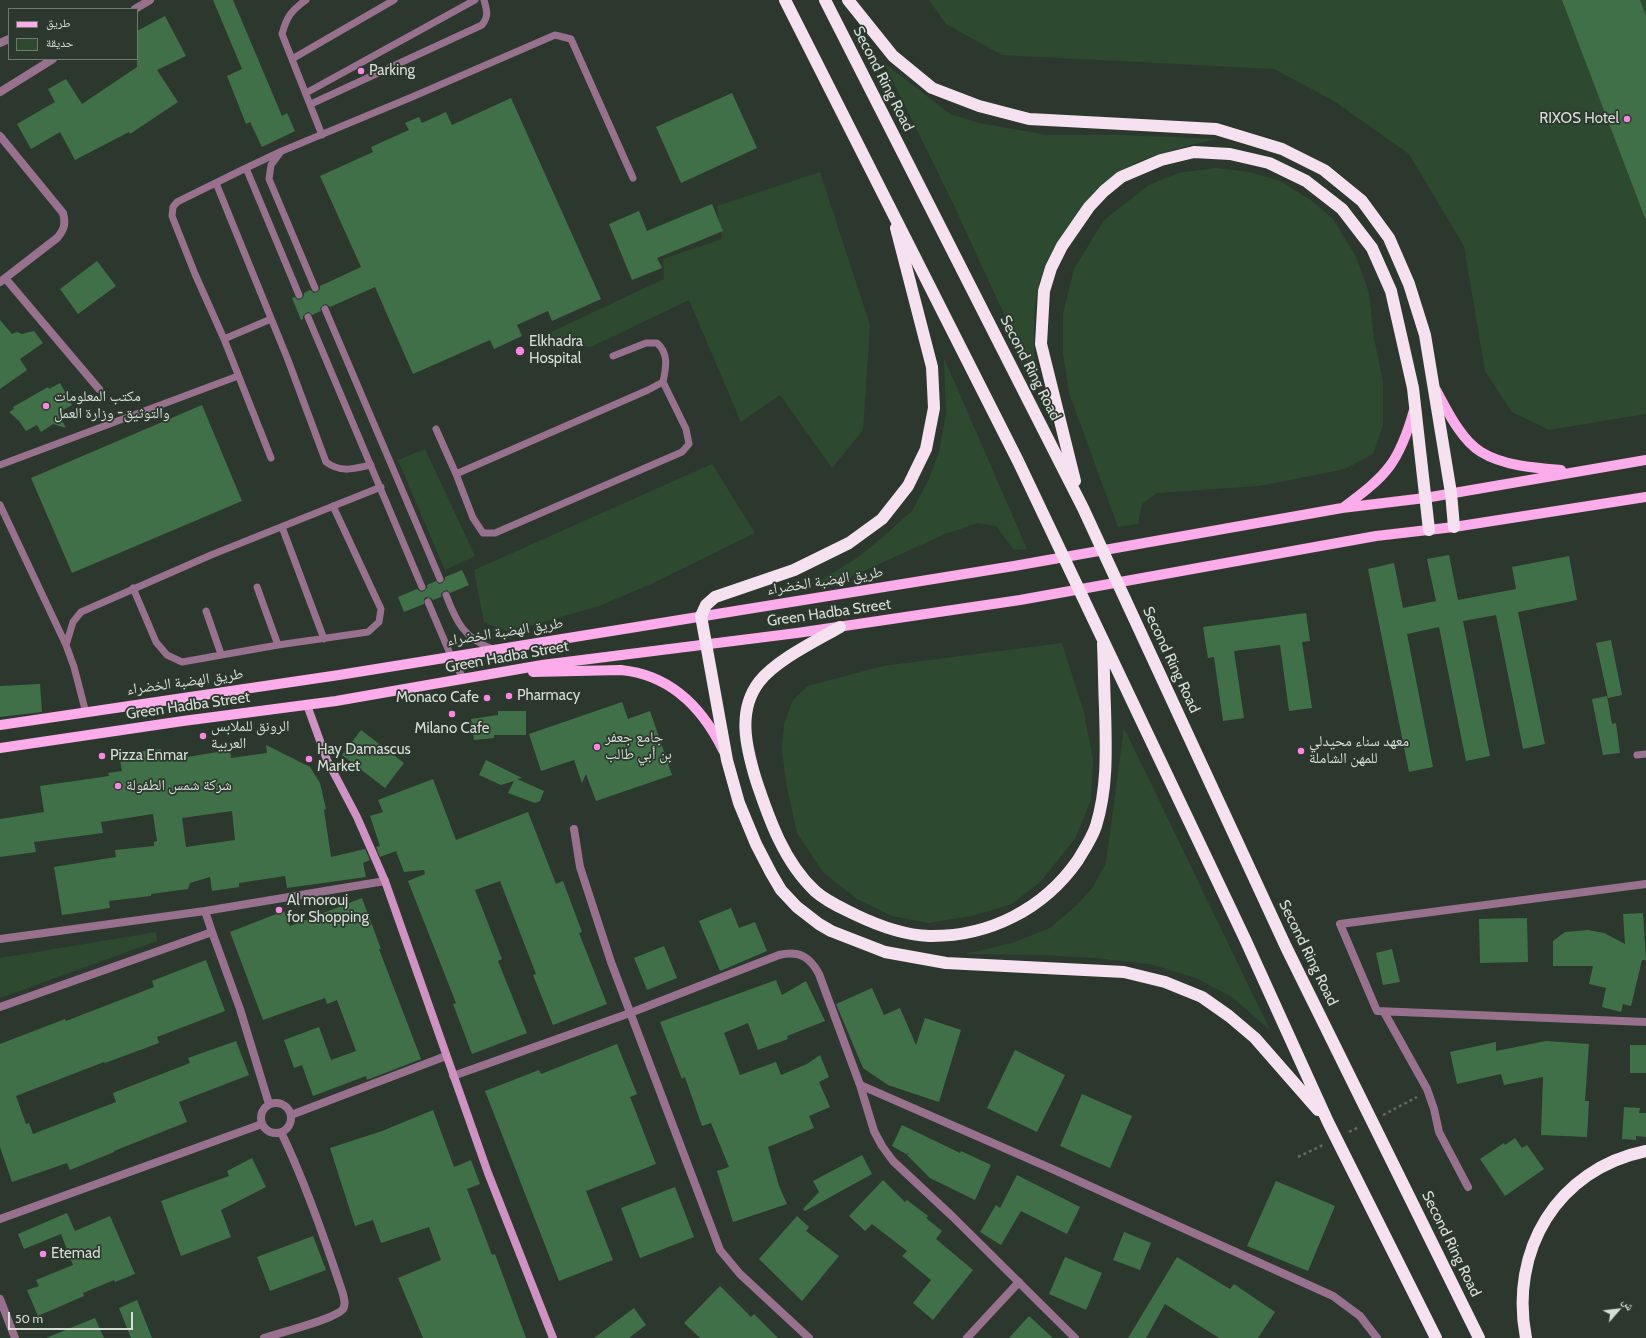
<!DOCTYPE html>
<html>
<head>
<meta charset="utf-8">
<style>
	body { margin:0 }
	#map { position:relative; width:1646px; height:1338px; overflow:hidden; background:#2c382d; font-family:Cabin,"Noto Naskh Arabic",sans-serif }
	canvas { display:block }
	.legend { position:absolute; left:8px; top:8px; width:130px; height:52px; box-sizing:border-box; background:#2c382d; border:1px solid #707a71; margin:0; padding:5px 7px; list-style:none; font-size:12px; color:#d7ded8 }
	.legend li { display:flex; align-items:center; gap:8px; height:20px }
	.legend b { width:20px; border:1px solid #707a71 }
	.north { position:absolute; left:1598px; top:1290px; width:40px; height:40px; -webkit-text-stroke:3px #2c382d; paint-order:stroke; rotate:62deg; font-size:11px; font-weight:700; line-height:16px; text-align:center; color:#d7ded8 }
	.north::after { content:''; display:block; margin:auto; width:14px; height:18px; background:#d7ded8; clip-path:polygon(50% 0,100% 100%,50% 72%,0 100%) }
	.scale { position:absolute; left:8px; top:1312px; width:125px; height:18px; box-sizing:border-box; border:2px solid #d7ded8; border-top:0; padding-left:5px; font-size:12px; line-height:14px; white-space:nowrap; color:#d7ded8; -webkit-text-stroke:3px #2c382d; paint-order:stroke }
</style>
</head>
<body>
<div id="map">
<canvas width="1646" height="1338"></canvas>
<ul class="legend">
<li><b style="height:5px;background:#fcacea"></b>طريق</li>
<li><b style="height:11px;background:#2d4a31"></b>حديقة</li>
</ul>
<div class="north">ش</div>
<div class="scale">50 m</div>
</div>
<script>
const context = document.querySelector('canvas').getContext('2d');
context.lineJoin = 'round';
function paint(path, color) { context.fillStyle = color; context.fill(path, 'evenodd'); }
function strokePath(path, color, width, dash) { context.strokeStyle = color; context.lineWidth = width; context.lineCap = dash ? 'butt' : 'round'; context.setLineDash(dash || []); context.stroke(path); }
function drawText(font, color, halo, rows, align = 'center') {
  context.font = font + ' Cabin,"Noto Naskh Arabic",sans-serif'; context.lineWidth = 3.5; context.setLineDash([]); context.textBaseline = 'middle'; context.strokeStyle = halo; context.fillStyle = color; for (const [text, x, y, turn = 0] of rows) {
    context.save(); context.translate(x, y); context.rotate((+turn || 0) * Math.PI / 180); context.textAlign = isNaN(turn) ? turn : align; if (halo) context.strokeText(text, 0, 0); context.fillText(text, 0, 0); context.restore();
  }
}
paint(new Path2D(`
	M929 0H1646V414L1549 430 1512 412 1485 371 1464 246 1409 154 1334 101 1274 69 1002 55 946 24Z
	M884 63 950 114 979 123 1047 135H1120L1217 139C1175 149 1131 157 1098 188 1087 199 1079 213 1070 225 1057 243 1044 261 1039 284 1031 315 1035 349 1035 381L950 197Z
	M1215 168 1250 172 1280 181 1312 201 1333 219 1356 257 1369 293 1374 338 1383 381V426L1373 454 1345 469 1259 486 1157 493 1142 504 1138 524 1118 527 1069 393 1063 353V314L1074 269 1104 220 1149 185 1178 173Z
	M820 172 870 325 863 430 832 468 780 395 741 422 689 300 591 347 534 340 664 279 663 259 722 239 717 206Z
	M944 358 1027 549 1014 550 996 526 978 523 945 534 844 580 814 584 857 558 884 536 912 511 929 479 939 452 946 414Z
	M425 449 475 556 445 570 398 460Z
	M712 464 755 533 651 584 599 606 509 632 484 622 474 570Z
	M1062 643 1084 713 1093 760 1091 800 1075 839 1040 882 1012 904 972 916 928 923 892 916 857 899 823 872 797 833 786 783 782 749 784 724 793 700 808 686 883 666Z
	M1124 728 1270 1030 1232 997 1196 978 1150 964 1095 958 1043 955 965 954 1012 943 1050 928 1077 905 1093 887 1106 863Z
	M156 932 157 941 0 998V958Z`), '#2d4a31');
paint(new Path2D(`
	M213 0H233L282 116 287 113 295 131 262 147 250 122 246 124 227 76 242 69Z
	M1562 0H1640L1646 16V218H1645Z
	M165 16 186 56 157 70 178 102 130 134 129 132 75 160 60 132 31 149 17 124 55 102 48 89 66 79 82 104 137 67V31Z
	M732 93 757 148 681 183 656 127Z
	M511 98 601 299 552 321 548 311 517 325 522 336 494 349 490 340 413 374 375 287 330 307 326 304 323 305 320 308 321 311 312 315 309 312 306 313 303 316V319L301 320 292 298 295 297 298 300 301 299 304 296V293L310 290 314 293 317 292 320 289V286L361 267 320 176 373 152 371 147 409 130 405 123 419 117 422 123 446 112 452 125Z
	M712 204 723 231 657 258 662 268 632 280 609 224 639 211 647 231Z
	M97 261 116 286 78 314 60 289Z
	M0 320 12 334 17 332 22 334 34 331 43 343 20 359 27 370 0 389Z
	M60 383 72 405 58 413 66 428 53 424 41 432 37 425 26 431 19 421 9 412 14 409 13 407 48 387 49 389Z
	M202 405 242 501 72 573 31 478Z
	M1449 555 1458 600 1516 589 1512 567 1569 556 1577 600 1518 612 1545 744 1523 749 1496 615 1463 621 1490 756 1466 761 1439 627 1407 634 1433 767 1409 772 1368 569 1394 563 1403 608 1436 601 1427 559Z
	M462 570 469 585 450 593 447 590 444 591 441 594V597L433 600 431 598 426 597 424 599V604L404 612 398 597 417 589 421 592 424 591 427 588V585L436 581 439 584 442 583 445 580V577Z
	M1306 613 1310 641 1302 642 1312 708 1289 711 1280 645 1234 651 1244 718 1223 721 1214 657 1208 658 1203 627Z
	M1611 640 1622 695 1608 698 1596 643Z
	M40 684 42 712 0 717V686Z
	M1607 696 1612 724 1616 723 1620 753 1603 755 1592 699Z
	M622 702 628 719 650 711 672 775 596 801 586 774 582 783 574 760 541 771 529 734Z
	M498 711H526V735H494V738L474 740 471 719 498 715Z
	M361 730 404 763 385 788 342 755Z
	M266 745 310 767 320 783 326 809 324 810 331 857 365 849 370 860 363 863 366 877 287 888 285 876 239 883V887L212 891 210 877 190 883 188 889 151 894V896L109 901 110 908 62 915 54 867 116 857 115 850 154 846V842L157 841 153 814 101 822 103 833 34 842 36 852 0 857V819L44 812 40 786 109 776 108 773 122 771 119 755 135 752 161 749 162 761 230 750 231 758 267 753ZM232 811 235 840 186 847 182 818Z
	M486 760 522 778 517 779 544 791 540 801 535 803 508 793 514 781 501 785 479 775Z
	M433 779 456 840 528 812 556 884 563 881 582 932 579 933 607 1004 553 1025 533 975 536 974 500 881 475 890 502 959 498 961 527 1033 472 1054 453 1004 456 1003 408 881 425 874 424 870 404 872 396 851 380 857 376 847 380 846 370 816 383 812 378 800Z
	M362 898 381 949H379L421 1059 367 1080 366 1076 313 1096 302 1065 294 1068 284 1040 319 1027 331 1060 356 1051 337 1000 327 1004 325 998 263 1020 230 932 284 911 290 926Z
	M731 908 739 928 755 922 767 951 720 971 699 921Z
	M1643 913 1646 960H1642L1631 1006 1623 1004 1621 1012 1602 1007 1606 988 1589 984 1593 966H1553V941L1565 932 1588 930 1604 933 1625 944 1623 914Z
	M1527 918 1528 962 1480 963 1479 919Z
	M664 946 677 978 647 990 634 958Z
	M1392 949 1400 982 1383 985 1376 953Z
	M206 960 225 1011 157 1037 159 1043 105 1063 104 1062 16 1096 26 1124 29 1123 33 1134 116 1102 113 1093 190 1063 188 1058 236 1041 249 1075 179 1102 187 1122 114 1151V1152L70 1170 67 1163 12 1182 0 1147V1044L65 1019 66 1021 154 987 152 981Z
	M776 980 782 995 806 981 825 1021 787 1036 788 1039 758 1050 748 1023 724 1033 740 1075 776 1062 781 1075 807 1064 820 1055 829 1077 819 1082 830 1107 809 1116 814 1128 768 1147 779 1186 787 1204 733 1222 717 1171 729 1167 711 1123 702 1126 685 1077 682 1079 660 1022Z
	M872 988 884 1015 900 1008 916 1045 925 1018 961 1030 939 1102 888 1085 863 1068 836 1004Z
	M1546 1041 1589 1044 1585 1101H1589L1587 1137 1541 1135 1543 1077 1504 1085 1501 1074 1457 1084 1450 1052 1496 1042V1051Z
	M617 1044 637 1094 630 1097 656 1164 586 1191 613 1260 559 1281 485 1091 539 1070 541 1074Z
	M1630 1045H1646V1073H1630Z
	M1015 1050 1065 1075 1037 1132 987 1108Z
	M1082 1094 1132 1116 1110 1168 1060 1146Z
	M1624 1107 1640 1108 1639 1113H1646V1137L1636 1136V1140L1622 1139Z
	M433 1110 454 1167 471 1160 480 1184 467 1189 492 1255 495 1254 526 1338H423L398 1278 441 1260 429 1227 381 1243 373 1220 355 1226 330 1148 382 1131Z
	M902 1125 960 1153 961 1151 991 1165 975 1200 930 1178 907 1155 909 1153 906 1154 892 1146Z
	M1515 1138 1522 1148 1527 1145 1544 1169 1505 1196 1480 1159 1504 1143 1505 1145Z
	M862 1155 872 1174 805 1211 803 1209 819 1192 813 1181Z
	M252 1158 266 1187 221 1210 231 1237 181 1256 161 1201 229 1176 227 1171Z
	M1017 1175 1080 1207 1067 1234 1021 1211 1001 1245 980 1232 996 1205 1000 1208Z
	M883 1180 905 1202 907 1200 928 1216 926 1218 942 1231 936 1239 973 1270 933 1320 913 1303 931 1280 902 1256 907 1251 872 1224 865 1231 849 1216Z
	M1276 1181 1335 1206 1308 1271 1247 1246Z
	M675 1187 694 1237 640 1258 621 1208Z
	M67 1213 75 1231 110 1216 135 1274 115 1282 114 1280 83 1293 84 1296 38 1316 27 1290 39 1286 36 1280 73 1265 61 1234 24 1249 18 1234Z
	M797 1216 809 1227 806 1231 839 1256 802 1301 759 1259Z
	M1124 1232 1151 1243 1140 1270 1113 1260Z
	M313 1236 326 1270 270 1291 257 1257Z
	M1065 1257 1102 1273 1086 1310 1049 1294Z
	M1177 1257 1230 1289 1234 1284 1275 1312 1258 1338H1219L1165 1304 1146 1338H1128Z
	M720 1286 751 1317 754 1314 778 1338H700L684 1323Z
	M137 1300 152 1338H131L119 1308Z
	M634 1308 646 1325 629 1338H594Z
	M1029 1316 1053 1338H1009Z
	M95 1318 104 1338H46Z`), '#407048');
strokePath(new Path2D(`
	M1383 1115 1417 1097
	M1349 1132 1359 1127
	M1298 1157 1325 1144`), '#606b61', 2.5, [3, 3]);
strokePath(new Path2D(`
	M306 0C291 11 287 16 282 34L322 135
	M292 59 394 0
	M306 93 475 0
	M311 104 482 25C489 16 487 11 484 0
	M280 153 271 165 269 179 315 288
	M246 168 177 202 173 207 172 216 195 274 224 339 271 458
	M216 183 288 360 326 462C341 473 353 469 371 465
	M299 295 246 168 282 151 412 97 555 35 571 39 633 178
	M325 309 440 579
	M308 317 422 587
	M224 339 271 319
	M436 429 456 474 473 518 483 533H495L682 452 689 444 686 429 663 382
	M0 465 238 376
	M456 474 648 390 663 382C666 368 669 353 657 343H646L613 356
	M0 505 66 645
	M282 527 324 639
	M257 587 278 645
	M133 588 156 642 167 655 182 662 278 645 368 632 379 622 381 609 333 506
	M446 595C456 621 464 639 493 649
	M428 602 451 656 464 680
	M206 611 221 654
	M86 713 74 667 66 645 73 622 81 612 211 555 381 487
	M1637 755 1646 754`), '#98718f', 7);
strokePath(new Path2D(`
	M135 9 150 0
	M0 43 9 39
	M0 92 53 59
	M0 136 63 213C66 224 64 230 57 238L0 282
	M5 278 99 389
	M574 829 580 867 611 962 720 1250 740 1274 809 1338
	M1646 884 1340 924 1377 1011 1646 1022
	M212 932 240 1009 269 1104
	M0 939 205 911 385 881
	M0 1007 212 932 205 911
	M1384 1012 1427 1089 1434 1109 1439 1132 1468 1187
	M453 1076 630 1013 779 955C799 950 810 957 819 974L860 1085 874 1131 882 1146 893 1161 953 1217 1075 1338
	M860 1085 1050 1168 1333 1296 1360 1316 1377 1338
	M261 1118a15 15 0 1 1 30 0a15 15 0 1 1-30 0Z
	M291 1115 446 1056
	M0 1219 262 1124
	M0 1299 15 1338
	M264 1338C278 1333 336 1319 343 1309 346 1305 344 1299 343 1294 325 1239 306 1184 281 1132
	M967 1338 1019 1282`), '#98718f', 8);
strokePath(new Path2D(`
	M307 705 327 760 357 817 385 881 488 1173 553 1338`), '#d092c2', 8);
strokePath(new Path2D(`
	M1436 390C1447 410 1461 440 1481 452 1504 466 1535 468 1561 470
	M1344 507C1387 475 1399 463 1414 410
	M533 672 621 670C671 675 702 707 723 750
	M0 725 339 675 1014 566 1342 508 1425 498 1646 460
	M0 748 183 721 336 701 542 665 797 633 1020 600 1376 536 1454 527 1646 497`), '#fcacea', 10);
strokePath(new Path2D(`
	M785 0 1018 461 1245 939 1328 1122 1436 1338
	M825 0 1083 508 1286 947 1479 1338
	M848 0 893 56 932 88 979 106 1029 119 1216 129 1282 149 1324 170 1362 201 1389 238 1409 284 1425 335 1451 493 1454 527
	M896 228 932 367 934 408 926 449 908 486 882 519 849 543 794 570 715 597 706 605 701 616 727 760 739 803 756 844 771 873 781 890 797 907 819 924 831 931 885 952 946 963 1124 972 1165 982 1202 997 1229 1016 1255 1038 1318 1110
	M1075 481 1041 344 1044 291 1051 268 1062 246 1089 207 1104 191 1121 177 1161 160 1194 152 1230 154 1269 163 1306 181 1342 209 1372 248 1391 291 1413 388 1429 530
	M840 627C816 641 776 660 759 682 737 711 746 747 756 780 769 819 784 862 815 891 827 902 842 908 856 915 879 926 903 935 929 936 989 937 1044 909 1078 860 1084 850 1092 838 1096 826 1108 787 1106 748 1105 708 1104 687 1104 665 1103 644
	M1526 1338C1509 1251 1557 1169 1646 1151`), '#f5e1ef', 12);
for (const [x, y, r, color] of [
	[361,71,4,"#fc86e4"],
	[1627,119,4,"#fc86e4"],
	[520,351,5,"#fc86e4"],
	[46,406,4,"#fc86e4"],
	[509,696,4,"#fc86e4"],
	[487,698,4,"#fc86e4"],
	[452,714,4,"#fc86e4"],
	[203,736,4,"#fc86e4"],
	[597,747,4,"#fc86e4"],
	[1301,751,4,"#fc86e4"],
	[102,756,4,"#fc86e4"],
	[309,759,4,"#fc86e4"],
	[118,786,4,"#fc86e4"],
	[279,910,4,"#fc86e4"],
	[43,1254,4,"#fc86e4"]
]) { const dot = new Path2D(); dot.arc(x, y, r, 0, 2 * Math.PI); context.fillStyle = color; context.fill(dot); strokePath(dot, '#2c382d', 1.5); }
drawText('15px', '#d7ded8', '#2c382d', [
	["Parking",369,71],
	["RIXOS Hotel",1619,119,"right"],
	["Elkhadra",529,342],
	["Hospital",529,359],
	["مكتب المعلومات",54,397],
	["والتوثيق- وزارة العمل",54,414],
	["Pharmacy",517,696],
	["Monaco Cafe",479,698,"right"],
	["الرونق للملابس",211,727],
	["العربية",211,744],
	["Milano Cafe",452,729,"center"],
	["جامع جعفر",605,738],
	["بن أبي طالب",605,755],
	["معهد سناء محيدلي",1309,742],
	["للمهن الشاملة",1309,759],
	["Hay Damascus",317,750],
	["Market",317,767],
	["Pizza Enmar",110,756],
	["شركة شمس الطفولة",126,786],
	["Al morouj",287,901],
	["for Shopping",287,918],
	["Etemad",51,1254]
], 'left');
drawText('15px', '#d7ded8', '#2c382d', [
	["Second Ring Road",883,79,63],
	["Second Ring Road",1030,368,63],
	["طريق الهضبة الخضراء",825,581,-9],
	["Green Hadba Street",829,613,-8],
	["طريق الهضبة الخضراء",505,632,-9],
	["Green Hadba Street",507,657,-10],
	["Second Ring Road",1171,660,65],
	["طريق الهضبة الخضراء",185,682,-8],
	["Green Hadba Street",188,706,-8],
	["Second Ring Road",1308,953,64],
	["Second Ring Road",1451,1244,64]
]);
</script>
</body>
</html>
